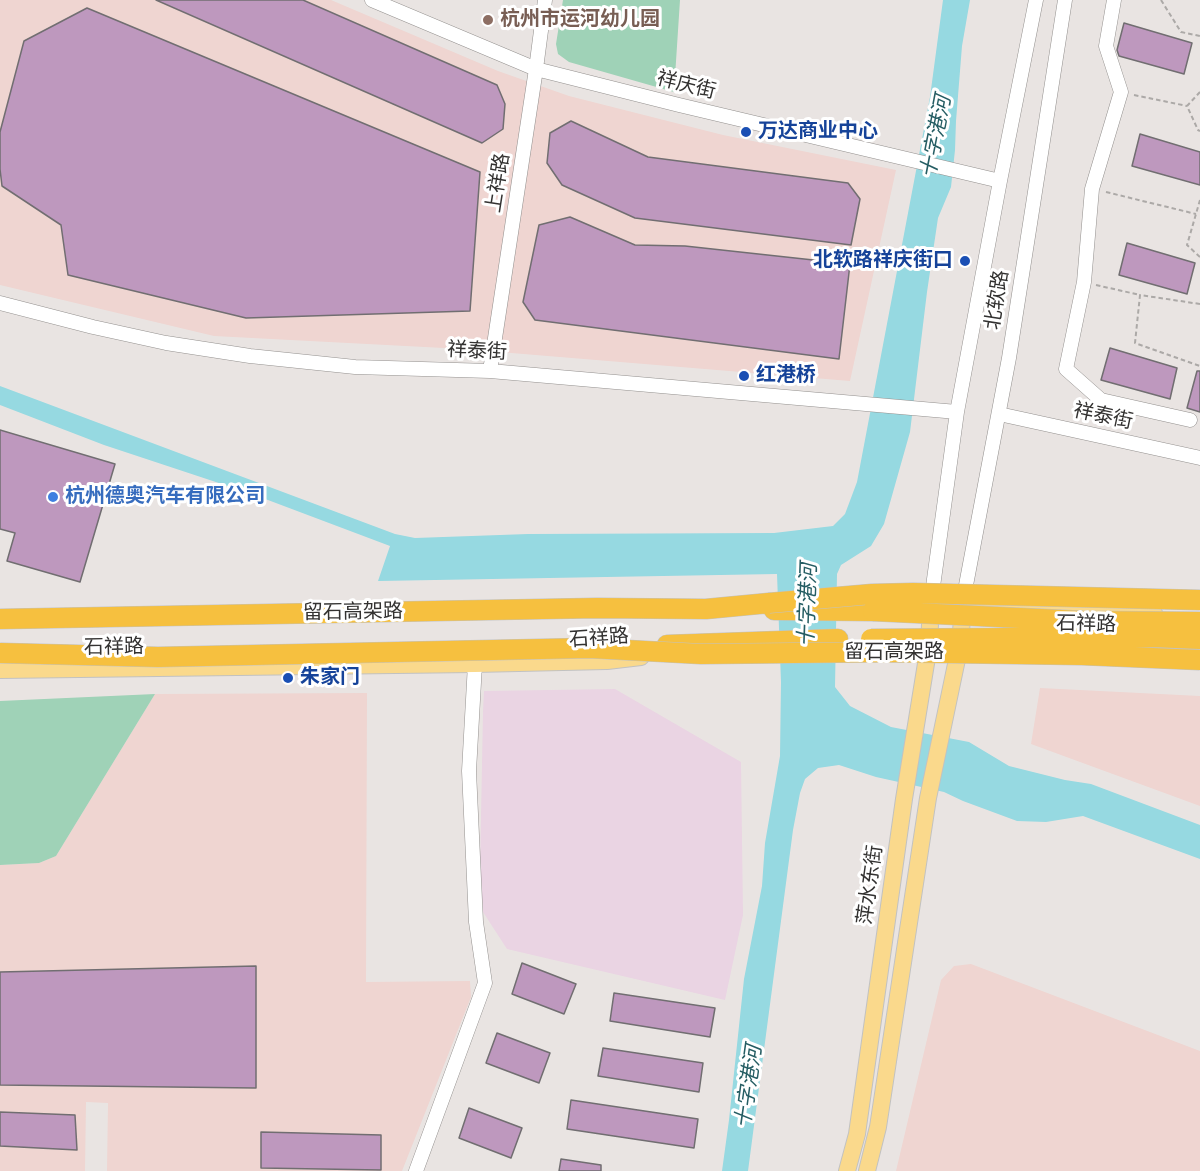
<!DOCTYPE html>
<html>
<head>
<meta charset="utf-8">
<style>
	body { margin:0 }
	canvas { display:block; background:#e9e4e2 }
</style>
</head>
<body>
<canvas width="1200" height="1171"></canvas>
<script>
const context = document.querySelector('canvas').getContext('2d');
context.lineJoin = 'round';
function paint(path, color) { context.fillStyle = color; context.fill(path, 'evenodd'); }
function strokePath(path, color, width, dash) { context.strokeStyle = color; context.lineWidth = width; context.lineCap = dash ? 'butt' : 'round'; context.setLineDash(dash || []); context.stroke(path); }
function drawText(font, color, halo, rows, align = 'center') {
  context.font = font + ' Poppins,"Noto Sans SC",sans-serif'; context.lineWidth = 6; context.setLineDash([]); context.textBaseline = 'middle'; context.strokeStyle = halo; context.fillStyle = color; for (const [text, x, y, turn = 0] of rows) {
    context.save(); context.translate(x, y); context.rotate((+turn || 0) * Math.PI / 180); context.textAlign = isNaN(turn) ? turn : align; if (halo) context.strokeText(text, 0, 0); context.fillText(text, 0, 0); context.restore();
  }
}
paint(new Path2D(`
	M0 0H331L498 71 569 96 723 135 896 170 850 381 463 349 214 336 0 285Z
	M1040 688 1200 696V806L1031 744Z
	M367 693 366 982 470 981 471 997 402 1171H107L108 1103 86 1102 85 1171H0V865L39 863 56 856 155 694Z
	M971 964 1200 1051V1171H896L941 980 954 966Z`), '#efd5d1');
paint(new Path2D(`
	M615 689 741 762 743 915 725 1000 507 949 483 912 480 869 483 712 484 691Z`), '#ead4e3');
paint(new Path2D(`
	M563 0H680L674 92 569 62 558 54 556 44Z
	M155 694 56 856 39 863 0 865V701Z`), '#9fd2b7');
paint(new Path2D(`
	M943 0H970L962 46 956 121 955 150 951 187 938 218 927 292 910 432 884 524 871 546 841 565 837 574 835 687 850 706 891 727 969 742 1009 766 1065 780 1091 784 1200 825V859L1083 816 1046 822 1017 821 963 801 944 792 876 777 839 765 818 768 805 779 800 793 793 830 748 1171H722L729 1120 744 979 762 886 765 843 780 756 781 682 777 574 378 581 390 546 252 494 104 445 0 405V386L395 534 415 538 528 534 774 533 833 526 845 514 857 482 930 97Z`), '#96d9e1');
const building = new Path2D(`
	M156 0H303L497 85 505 104 503 129 482 143Z
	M87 8 480 172 470 311 246 318 68 275 61 225 2 186 0 169V132L24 41Z
	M1124 23 1192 43 1184 74 1119 56 1117 50Z
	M571 121 648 157 848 183 860 199 851 245 635 218 562 185 547 163 550 133Z
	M1140 134 1200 152V185L1132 166Z
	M570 217 635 245 685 246 850 264 839 359 535 320 523 302 539 225Z
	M1127 243 1195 263 1187 294 1119 275Z
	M1110 348 1177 368 1170 399 1101 380Z
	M1197 371H1200V412L1187 408Z
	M0 430 115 464 80 582 7 561 15 533 0 529Z
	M522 963 576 984 564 1014 512 994Z
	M256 966V1088L0 1085V972Z
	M614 993 715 1008 710 1037 610 1021Z
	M497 1033 550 1053 539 1083 486 1063Z
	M603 1048 703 1063 699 1092 598 1076Z
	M571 1100 698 1119 694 1148 567 1129Z
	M469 1108 522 1128 511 1158 459 1138Z
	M0 1112 75 1115 77 1150 0 1146Z
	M261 1132 381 1135V1170L261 1168Z
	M561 1159 601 1165V1171H559Z`);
paint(building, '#be98be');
strokePath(building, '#716e71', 1.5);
const minor = new Path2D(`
	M372 0 536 69 679 105 1000 181
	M1114 0 1106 46 1121 92 1092 189 1084 282 1066 369 1101 400 1190 420
	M0 303 93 327 166 343 250 356 355 367 490 371 957 412
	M490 371 536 69 545 0
	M999 414 1200 458
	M931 601 957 412 1000 181 1036 0
	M963 601 1009 358 1065 0
	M416 1171 485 983 476 922 469 771 475 664`);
const major = new Path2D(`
	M910 602 1154 613
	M1122 647H1166L1200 649
	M0 670 475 664 607 661 641 657
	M847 1171 857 1134 904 799 929 645 931 603
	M867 1171 878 1127 928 798 960 645 963 605`);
const highway = new Path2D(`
	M774 610 873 611
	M0 619 597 608 706 609 769 603
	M667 645 838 639`);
strokePath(minor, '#94918f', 15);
strokePath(major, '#c2c2c1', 18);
strokePath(highway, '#c2c2c1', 21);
strokePath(new Path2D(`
	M1161 0 1181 32 1200 36
	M1200 92 1187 106 1198 130 1200 131
	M1134 95 1187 106
	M1106 192 1196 214
	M1200 200 1187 245 1200 257
	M1096 285 1140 295
	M1200 304 1140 295 1135 343 1200 366`), '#aca9a7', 2, [4.5, 3]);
strokePath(minor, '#fff', 14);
strokePath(major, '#fad98c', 16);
strokePath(highway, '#f6c03f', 20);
const highwayBridge = new Path2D(`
	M769 603 872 594 913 593 1200 600
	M873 611 1083 621 1200 622
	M871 639 1152 637 1200 639
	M0 653 158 657 589 648 701 654 884 652 1082 655 1200 660`);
strokePath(highwayBridge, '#c2c2c1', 21, []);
strokePath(highwayBridge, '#f6c03f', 20);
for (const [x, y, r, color] of [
	[488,20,6,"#8d6e63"],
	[746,132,6,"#1a4fb4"],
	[965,261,6,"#1a4fb4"],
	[744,376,6,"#1a4fb4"],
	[53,497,6,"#3f7fe0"],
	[288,678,6,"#1a4fb4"]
]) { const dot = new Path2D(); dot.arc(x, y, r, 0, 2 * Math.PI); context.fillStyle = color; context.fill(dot); strokePath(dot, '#fff', 2); }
drawText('bold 20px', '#785e54', '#fff', [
	["杭州市运河幼儿园",500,20]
], 'left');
drawText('20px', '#333231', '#fff', [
	["祥庆街",686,86,14],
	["上祥路",499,183,-81],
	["北软路",998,300,-81],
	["祥泰街",477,352,3],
	["祥泰街",1103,417,12],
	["留石高架路",353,613,-1],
	["石祥路",1086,625,1],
	["石祥路",599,639,-4],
	["石祥路",114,648,-1],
	["留石高架路",894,653],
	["萍水东街",871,885,-82]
]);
drawText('bold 20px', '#164399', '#fff', [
	["万达商业中心",758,132],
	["北软路祥庆街口",953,261,"right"],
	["红港桥",756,376],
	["朱家门",300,678]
], 'left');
drawText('bold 20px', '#366cbe', '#fff', [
	["杭州德奥汽车有限公司",65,497]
], 'left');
drawText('italic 21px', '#255d63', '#fff', [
	["十字港河",937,137,-79],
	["十字港河",809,605,-88],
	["十字港河",750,1087,-82]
]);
</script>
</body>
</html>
